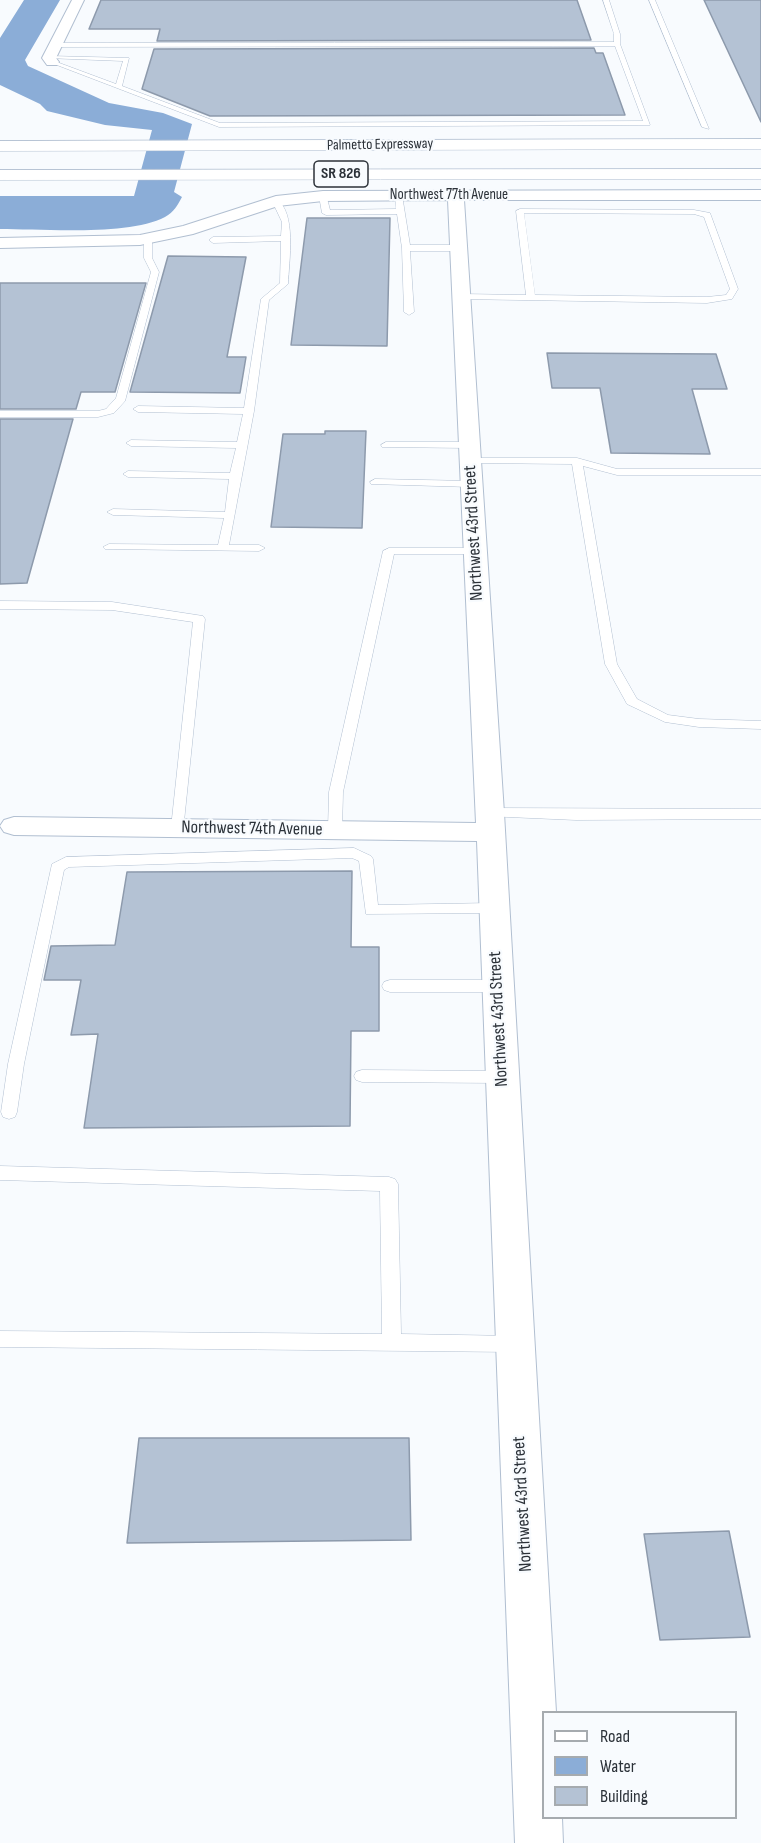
<!DOCTYPE html>
<html>
<head>
<meta charset="utf-8">
<style>
	body { margin:0 }
	#map { position:relative; width:761px; height:1843px; overflow:hidden; background:#f8fbfe; font-family:"Sofia Sans Condensed",sans-serif }
	canvas { display:block }
	.legend { position:absolute; left:542px; top:1711px; width:195px; height:108px; box-sizing:border-box; background:#f8fbfe; border:2px solid #a6abaf; margin:0; padding:8px 10px; list-style:none; font-size:18px; color:#2c3239 }
	.legend li { display:flex; align-items:center; gap:12px; height:30px }
	.legend b { width:30px; border:2px solid #a6abaf }
</style>
</head>
<body>
<div id="map">
<canvas width="761" height="1843"></canvas>
<ul class="legend">
<li><b style="height:8px;background:#fff"></b>Road</li>
<li><b style="height:16px;background:#8badd7"></b>Water</li>
<li><b style="height:16px;background:#b4c2d4"></b>Building</li>
</ul>
</div>
<script>
const context = document.querySelector('canvas').getContext('2d');
context.lineJoin = 'round';
function paint(path, color) { context.fillStyle = color; context.fill(path, 'evenodd'); }
function strokePath(path, color, width, dash) { context.strokeStyle = color; context.lineWidth = width; context.lineCap = dash ? 'butt' : 'round'; context.setLineDash(dash || []); context.stroke(path); }
function drawText(font, color, halo, rows, align = 'center') {
  context.font = font + ' "Sofia Sans Condensed",sans-serif'; context.lineWidth = 4.5; context.setLineDash([]); context.textBaseline = 'middle'; context.strokeStyle = halo; context.fillStyle = color; for (const [text, x, y, turn = 0] of rows) {
    context.save(); context.translate(x, y); context.rotate((+turn || 0) * Math.PI / 180); context.textAlign = isNaN(turn) ? turn : align; if (halo) context.strokeText(text, 0, 0); context.fillText(text, 0, 0); context.restore();
  }
}
paint(new Path2D(`
	M24 0H60L25 60 28 66 109 103 163 113 192 124 174 192 182 197C177 206 174 212 165 217 129 236 42 229 0 229V196H134L152 130 105 125 47 111 40 104 0 85V38Z`), '#8badd7');
const building = new Path2D(`
	M101 0H577L591 40 157 41 160 29H89Z
	M704 0H761V122Z
	M594 48 596 53H603L625 115 210 116 142 89 154 49Z
	M307 218H390L387 346 291 345Z
	M168 256 246 257 227 357H246L240 393 130 392Z
	M0 283H146L115 392H81L76 409H0Z
	M547 353 716 354 727 389H692L710 454 611 453 600 388H552Z
	M0 419H73L27 583 0 584Z
	M325 431H366L362 528 271 527 283 434H325Z
	M352 871 351 947H379V1031H351L350 1126 84 1128 98 1034 71 1035 81 980H44L51 946 115 945 127 872Z
	M139 1438H409L411 1540 127 1543Z
	M729 1531 750 1637 660 1640 644 1534Z`);
paint(building, '#b4c2d4');
strokePath(building, '#8d9aac', 1.5);
const service = new Path2D(`
	M603 0H609L620 34V44L650 125 219 127 49 62 54 61 116 84 123 61 46 58 49 56 129 58 122 86 220 123 643 121 615 46 55 47 52 45 55 43 614 42V34Z
	M649 0H655L709 129 702 127Z
	M395 193 402 195 410 245H459L463 248 459 251H410L414 312 409 315 404 312 402 248 397 214 326 215 322 213 319 196 326 194 330 210 396 209Z
	M276 199C297 211 289 262 288 284L269 300 254 411 229 545H259L265 548 259 551 105 549 103 547 109 544 218 545 224 518 113 515 107 512 113 509 225 512 229 479 128 477 123 474 128 471 230 473 236 448 131 446 126 443 131 440 237 442 243 414 138 412 133 409 138 406 244 408 261 299 280 283 281 241 213 243 209 240 213 237 281 236 282 222 272 201Z
	M520 209 694 210 710 213 738 289 732 299 707 303 458 299V295L461 294 526 295 516 211ZM524 213 694 214 704 217 730 289 726 295 707 297 535 295Z
	M148 236 152 238V258L159 272 125 401 114 413 98 417H0V411H98L106 409 116 398 151 272 144 258V238Z
	M386 442H469L474 445 469 448 382 447 381 445Z
	M466 458H577L617 469H761V475H617L583 466 617 664 637 699 668 715 699 719 761 721V729L699 727 665 722 627 704 605 664 572 464 470 463 466 462Z
	M375 479 471 481 476 484 471 487 371 484 370 482Z
	M389 548H475L481 551 475 554H394L343 792 342 830 335 835 328 830 329 792 383 551Z
	M0 601 112 602 203 616 205 619 183 831 178 833 171 828 193 622 112 610 0 609Z
	M490 808 761 809V819L576 820 485 816 483 813 485 810Z
	M354 848 371 856 373 859 378 905 492 903 499 908 492 913 366 914 359 861 352 858 69 867 64 870 24 1064 17 1112 15 1117 9 1119 3 1117 1 1112 8 1064 52 864 66 857Z
	M390 980H497L503 982 505 986 503 990 497 992H390L384 990 382 986 384 982Z
	M362 1070 502 1071 508 1073 510 1077 508 1081 502 1083 362 1082 356 1080 354 1076 356 1072Z
	M0 1166 389 1177 395 1179 398 1184 401 1334 515 1336 522 1338 525 1344 522 1350 515 1352 0 1347V1331L382 1334 380 1191 0 1180Z`);
const minor = new Path2D(`
	M72 0H84L56 58 59 62 57 65H47L42 58Z
	M761 190V200H464L504 813 556 1712H544V1818H562L563 1843H515L477 841 14 835 4 832 0 826 4 820 14 817 476 823 448 200 323 201 278 206 193 234 140 245 0 248V238L140 235 183 226 276 196 323 191Z`);
const motorway = new Path2D(`
	M761 139V149L0 151V141Z
	M761 169V179L0 180V170Z`);
strokePath(service, '#b1bfd1', 1);
strokePath(minor, '#b1bfd1', 2);
strokePath(motorway, '#b1bfd1', 1);
paint(service, '#fff');
paint(minor, '#fff');
paint(motorway, '#fff');
drawText('15px', '#2c3239', '#f8fbfe', [
	["Palmetto Expressway",380,145,-1],
	["Northwest 77th Avenue",449,195]
]);
for (const [x, y, w] of [
	[341,174,54]
]) { const box = new Path2D(); box.roundRect(x - w / 2, y - 13, w, 26, 4.5); context.fillStyle = '#f8fbfe'; context.fill(box); strokePath(box, '#2c3239', 1.5); }
drawText('bold 16px', '#2c3239', null, [
	["SR 826",341,174]
]);
drawText('18px', '#2c3239', '#f8fbfe', [
	["Northwest 43rd Street",474,533,-93],
	["Northwest 74th Avenue",252,829,1],
	["Northwest 43rd Street",499,1019,-93],
	["Northwest 43rd Street",523,1504,-93]
]);
</script>
</body>
</html>
